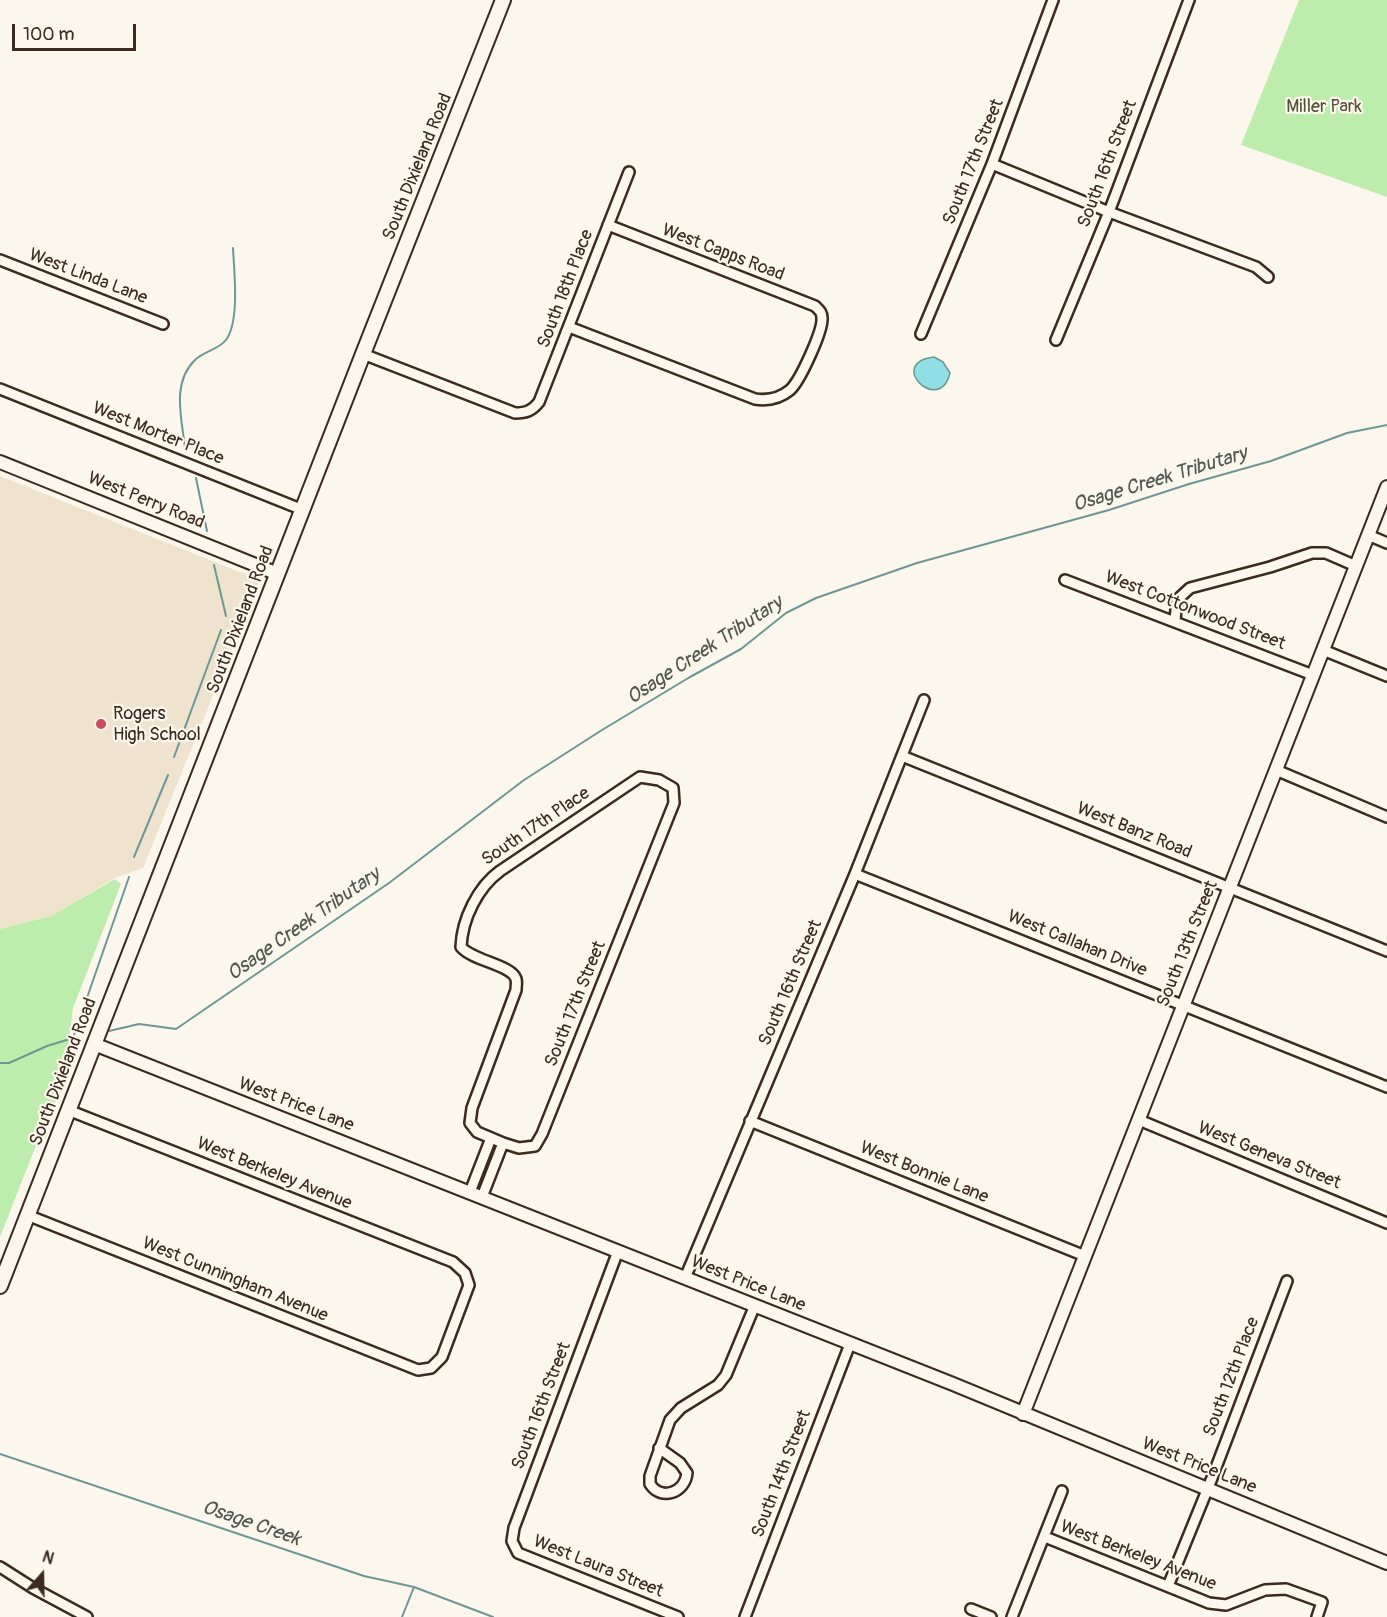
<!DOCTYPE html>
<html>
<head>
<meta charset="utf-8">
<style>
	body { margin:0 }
	#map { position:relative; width:1387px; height:1617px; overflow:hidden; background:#fbf7ec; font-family:Pangolin,sans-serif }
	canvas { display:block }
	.north { position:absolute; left:12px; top:1545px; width:60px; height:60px; -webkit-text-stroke:4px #fbf7ec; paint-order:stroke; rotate:20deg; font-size:16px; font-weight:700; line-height:24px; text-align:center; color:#3b2a1e }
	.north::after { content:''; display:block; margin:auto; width:21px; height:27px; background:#3b2a1e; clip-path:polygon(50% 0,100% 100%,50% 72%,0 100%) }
	.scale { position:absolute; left:12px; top:24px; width:124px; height:27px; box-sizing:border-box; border:3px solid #3b2a1e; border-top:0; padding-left:8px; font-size:18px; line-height:21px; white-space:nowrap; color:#3b2a1e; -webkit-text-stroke:4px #fbf7ec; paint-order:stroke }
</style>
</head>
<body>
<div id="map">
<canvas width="1387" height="1617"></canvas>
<div class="north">N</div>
<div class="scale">100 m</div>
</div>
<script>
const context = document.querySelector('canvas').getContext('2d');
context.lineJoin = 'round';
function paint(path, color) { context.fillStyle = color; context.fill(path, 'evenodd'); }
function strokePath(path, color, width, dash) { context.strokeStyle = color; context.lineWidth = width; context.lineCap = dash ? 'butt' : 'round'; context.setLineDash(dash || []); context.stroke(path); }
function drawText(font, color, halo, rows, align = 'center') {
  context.font = font + ' Pangolin,sans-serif'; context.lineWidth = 4.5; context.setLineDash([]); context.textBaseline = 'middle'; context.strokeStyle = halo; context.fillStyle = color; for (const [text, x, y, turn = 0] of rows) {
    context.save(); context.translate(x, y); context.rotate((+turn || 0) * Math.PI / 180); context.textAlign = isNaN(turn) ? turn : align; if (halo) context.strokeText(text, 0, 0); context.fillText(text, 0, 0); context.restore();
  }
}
paint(new Path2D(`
	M0 476 260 580 143 868 115 878 51 916 0 929Z`), '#f0e3ce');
paint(new Path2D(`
	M1299 0H1387V197L1241 145Z
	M115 879 121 884 73 1008 66 1069 68 1078 46 1120 0 1237V929L51 916Z`), '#bdedac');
const water = new Path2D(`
	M934 357 943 362 950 373C940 416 885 363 934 357Z`);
paint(water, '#8ee0e5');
strokePath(water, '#6d9795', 1.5);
strokePath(new Path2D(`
	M185 448C182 419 171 383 195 360 204 351 218 350 226 340 240 321 234 271 233 248
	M196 478 207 531
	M214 565 226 616
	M174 757 221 630
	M134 857 168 775
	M109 1031 139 1024 176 1029 389 883 524 780 602 730 690 677 741 649 786 613 816 598 917 563 1109 510 1189 484 1271 461 1347 433 1387 425
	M0 1063H9L47 1046 73 1038 129 877
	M0 1454 364 1576 414 1587 493 1617
	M402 1617 414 1587`), '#6d9795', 2);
const minor = new Path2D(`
	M992 164 1109 212 1256 267 1268 277
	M0 260 163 324
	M569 327 755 399C768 401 779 399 790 390 800 381 823 331 822 318 822 312 819 310 815 306L608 225
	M921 334 992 164 1053 0
	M1056 340 1109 212 1189 0
	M363 354 515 413C526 413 532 411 539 402L629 172
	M0 389 303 510
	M1368 535 1387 543
	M1065 580 1313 675
	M1175 620 1177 600 1190 588 1270 567 1312 553H1326L1356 566
	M1323 650 1387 676
	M902 756 1387 951
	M1276 770 1387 817
	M640 777 659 780 673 788 674 803 542 1134 535 1146 519 1148 503 1143 477 1132 470 1123 472 1108 516 990C516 986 517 983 516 979 512 965 473 961 461 947 462 919 478 887 500 871Z
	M855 874 1387 1087
	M1139 1120 1387 1223
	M750 1121 1085 1256
	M470 1192 491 1138
	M482 1197 503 1143
	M27 1215 418 1370 431 1368 442 1357 469 1285 465 1273 453 1262 68 1110
	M618 1251 514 1528 512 1541 518 1553 678 1617
	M685 1278 855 874 924 700
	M659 1448 680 1463 687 1473C685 1493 661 1501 650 1484V1476L670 1420 681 1408 718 1385 726 1375 755 1305
	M1045 1537 1209 1603 1226 1605 1265 1590 1286 1589 1322 1602 1317 1617
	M0 1567 33 1588 87 1617
	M1168 1586 1212 1478 1287 1281
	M971 1609 991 1617
	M745 1617 850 1344
	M1012 1617 1062 1491`);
const tertiary = new Path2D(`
	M0 462 278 574
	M94 1044 953 1384 1387 1563
	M1023 1414 1387 487`);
const secondary = new Path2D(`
	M0 1286 363 354 503 0`);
strokePath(minor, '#3b2a1e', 14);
strokePath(tertiary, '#3b2a1e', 16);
strokePath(secondary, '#3b2a1e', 18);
strokePath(minor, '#fbf7ec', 9);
strokePath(tertiary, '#fbf7ec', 12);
strokePath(secondary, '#fbf7ec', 14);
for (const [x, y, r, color] of [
	[101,724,6,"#d1495b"]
]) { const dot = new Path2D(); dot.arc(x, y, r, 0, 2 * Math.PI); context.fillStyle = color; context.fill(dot); strokePath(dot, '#fbf7ec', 2); }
drawText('18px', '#55513a', '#fbf7ec', [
	["Miller Park",1324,107]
]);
drawText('18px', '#3b2a1e', '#fbf7ec', [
	["South 17th Street",974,162,-68],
	["South 16th Street",1108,164,-69],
	["South Dixieland Road",418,167,-68],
	["West Capps Road",723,253,21],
	["West Linda Lane",88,277,21],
	["South 18th Place",566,289,-69],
	["West Morter Place",158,434,22],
	["West Perry Road",146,501,22],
	["West Cottonwood Street",1195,611,21],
	["South Dixieland Road",241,620,-69],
	["South 17th Place",536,827,-34],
	["West Banz Road",1134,831,22],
	["West Callahan Drive",1077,944,22],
	["South 13th Street",1188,944,-68],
	["South 16th Street",791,983,-67],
	["South 17th Street",576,1004,-68],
	["South Dixieland Road",64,1072,-69],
	["West Price Lane",296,1105,21],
	["West Geneva Street",1269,1156,22],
	["West Bonnie Lane",924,1173,22],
	["West Berkeley Avenue",274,1174,22],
	["West Cunningham Avenue",235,1280,22],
	["West Price Lane",748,1284,22],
	["South 12th Place",1232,1377,-69],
	["South 16th Street",542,1406,-69],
	["West Price Lane",1199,1466,22],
	["South 14th Street",782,1474,-69],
	["West Berkeley Avenue",1138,1556,21],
	["West Laura Street",598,1567,22]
]);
drawText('18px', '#3b2a1e', '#fbf7ec', [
	["Rogers",113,714],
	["High School",113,735]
], 'left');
drawText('italic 20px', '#505850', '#fbf7ec', [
	["Osage Creek Tributary",1160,480,-17],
	["Osage Creek Tributary",705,651,-33],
	["Osage Creek Tributary",304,925,-35],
	["Osage Creek",251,1524,19]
]);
</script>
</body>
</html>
